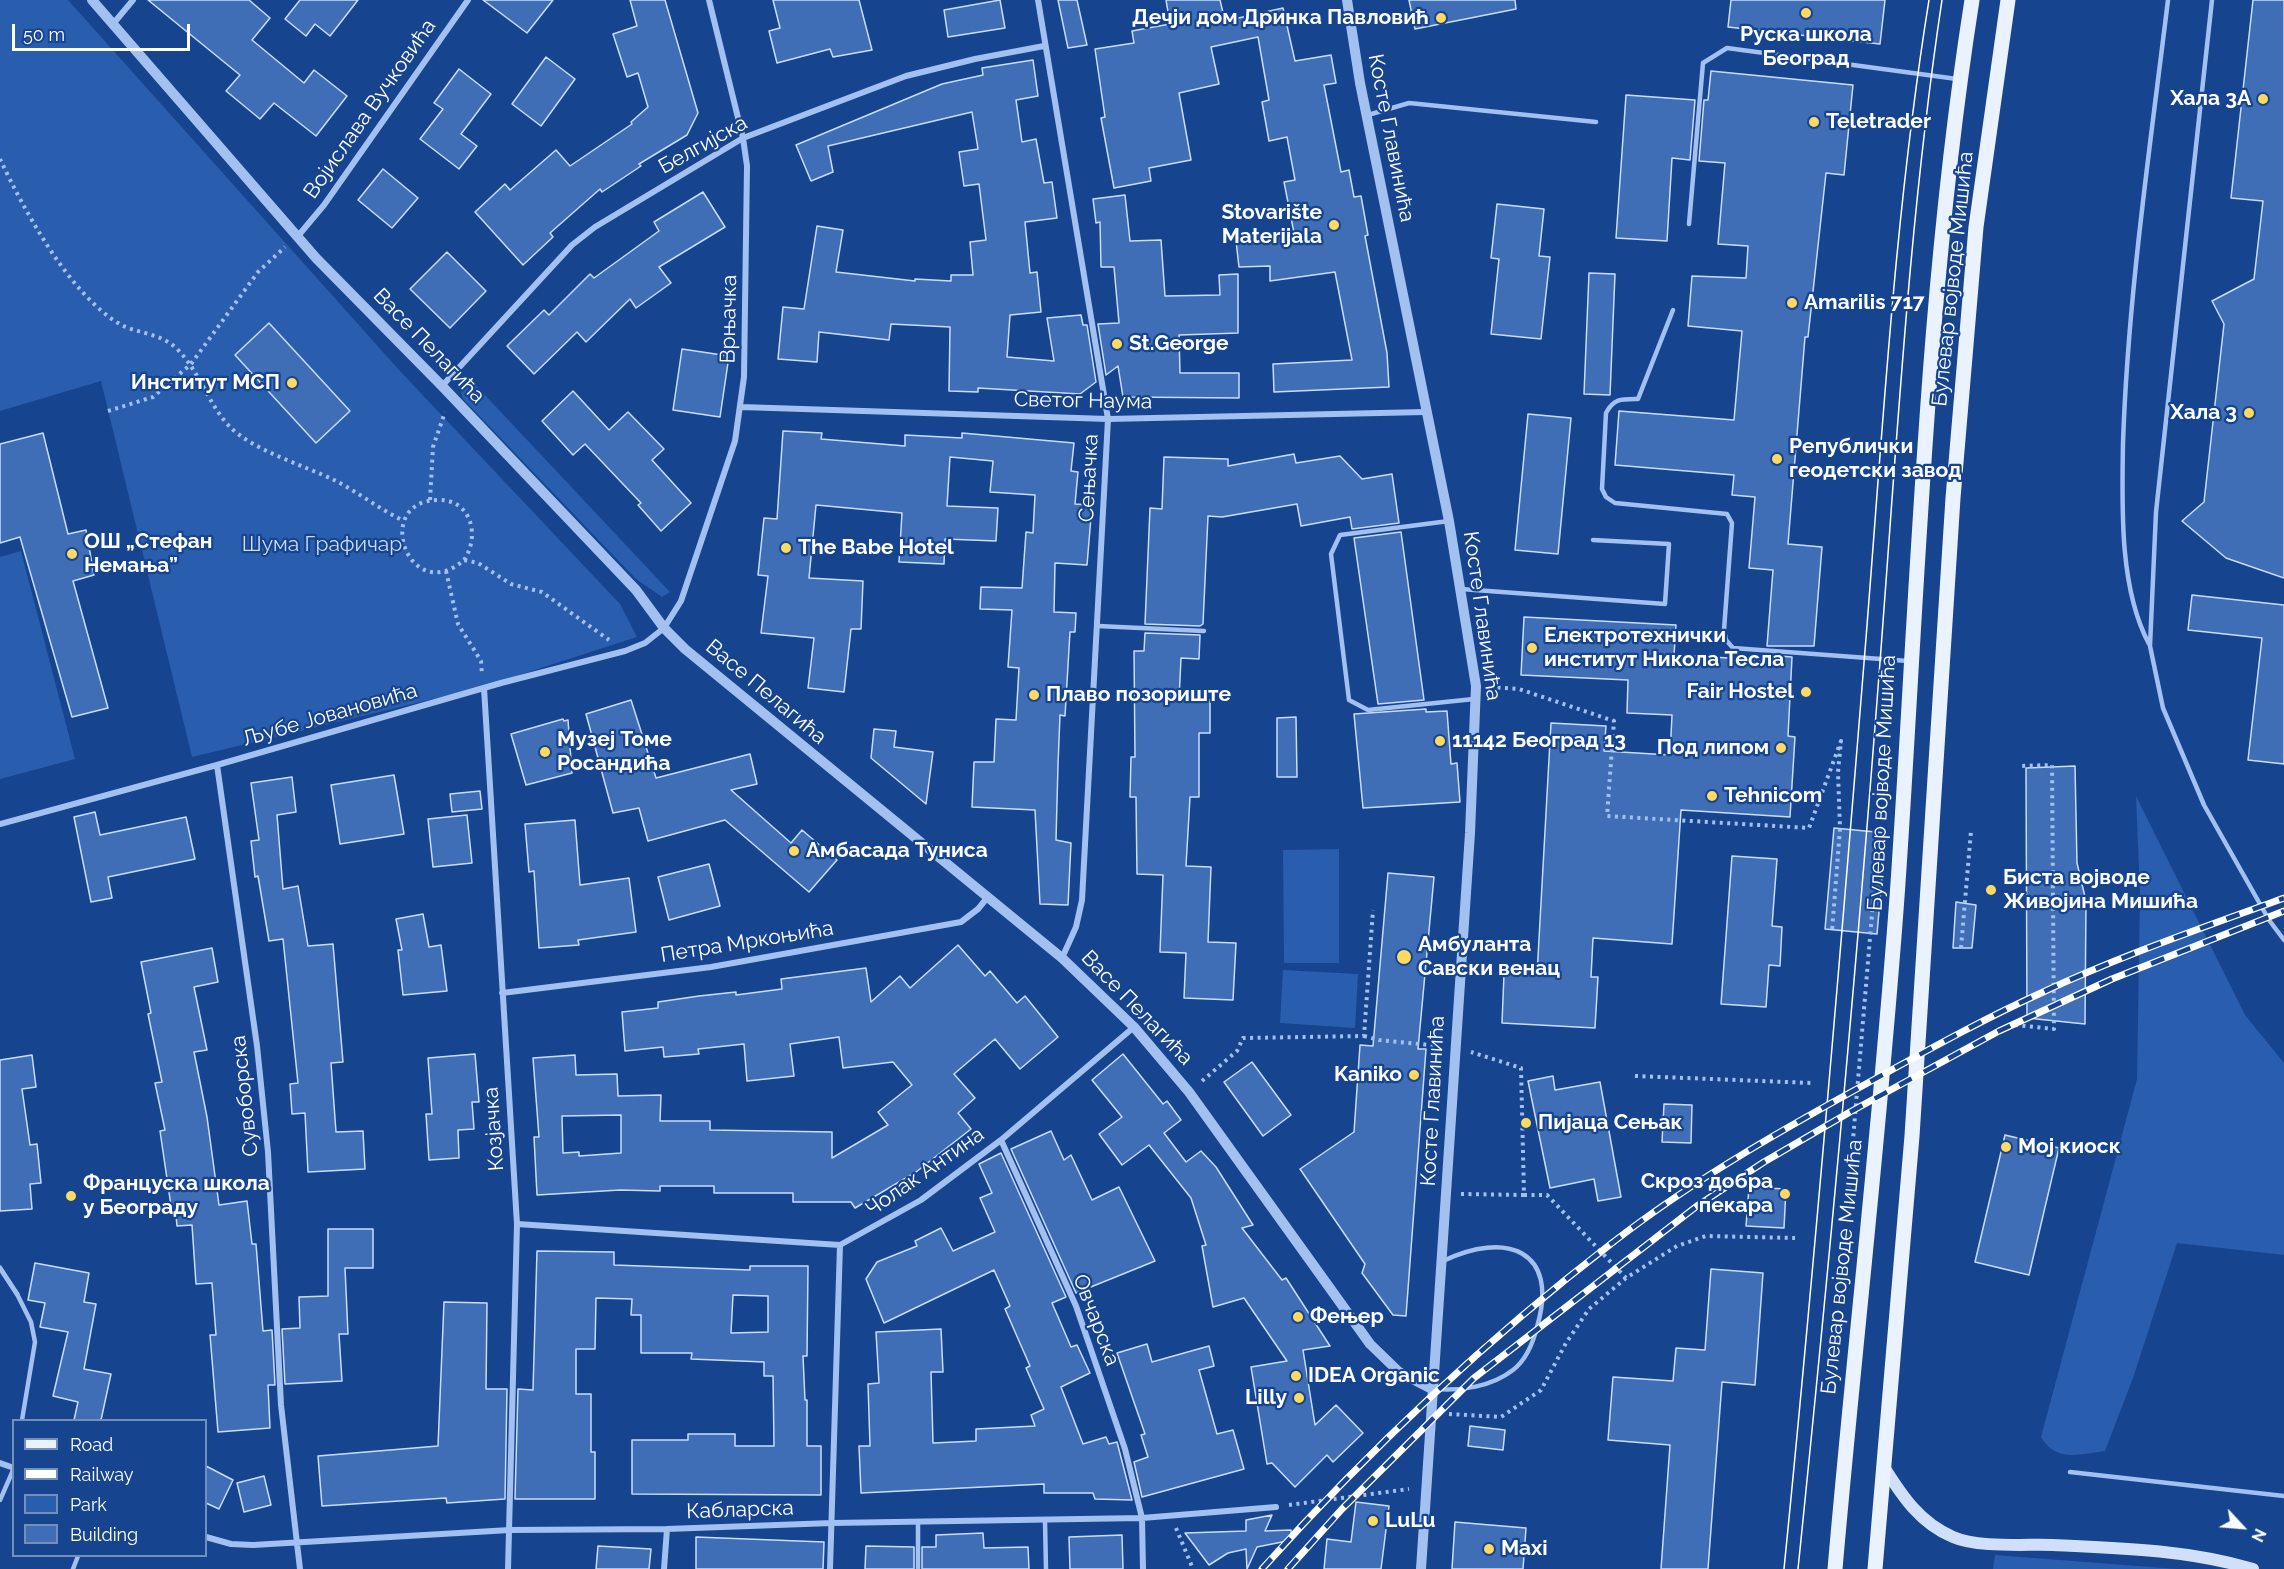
<!DOCTYPE html>
<html>
<head>
<meta charset="utf-8">
<style>
	body { margin:0 }
	#map { position:relative; width:2284px; height:1569px; overflow:hidden; background:#16448f; font-family:Raleway,sans-serif }
	canvas { display:block }
	.legend { position:absolute; left:12px; top:1419px; width:195px; height:138px; box-sizing:border-box; background:#16448f; border:2px solid #738fbc; margin:0; padding:8px 10px; list-style:none; font-size:18px; color:#fff }
	.legend li { display:flex; align-items:center; gap:12px; height:30px }
	.legend b { width:30px; border:2px solid #738fbc }
	.north { position:absolute; left:2212px; top:1497px; width:60px; height:60px; -webkit-text-stroke:4px #16448f; paint-order:stroke; rotate:116deg; font-size:16px; font-weight:700; line-height:24px; text-align:center; color:#fff }
	.north::after { content:''; display:block; margin:auto; width:21px; height:27px; background:#fff; clip-path:polygon(50% 0,100% 100%,50% 72%,0 100%) }
	.scale { position:absolute; left:12px; top:24px; width:178px; height:27px; box-sizing:border-box; border:3px solid #fff; border-top:0; padding-left:8px; font-size:18px; line-height:21px; white-space:nowrap; color:#fff; -webkit-text-stroke:4px #16448f; paint-order:stroke }
</style>
</head>
<body>
<div id="map">
<canvas width="2284" height="1569"></canvas>
<ul class="legend">
<li><b style="height:8px;background:#ebf2ff"></b>Road</li>
<li><b style="height:8px;background:#fff"></b>Railway</li>
<li><b style="height:16px;background:#295dad"></b>Park</li>
<li><b style="height:16px;background:#3f6eb7"></b>Building</li>
</ul>
<div class="north">N</div>
<div class="scale">50 m</div>
</div>
<script>
const context = document.querySelector('canvas').getContext('2d');
context.lineJoin = 'round';
function paint(path, color) { context.fillStyle = color; context.fill(path, 'evenodd'); }
function strokePath(path, color, width, dash) { context.strokeStyle = color; context.lineWidth = width; context.lineCap = dash ? 'butt' : 'round'; context.setLineDash(dash || []); context.stroke(path); }
function drawText(font, color, halo, rows, align = 'center') {
  context.font = font + ' Raleway,sans-serif'; context.lineWidth = 4.5; context.setLineDash([]); context.textBaseline = 'middle'; context.strokeStyle = halo; context.fillStyle = color; for (const [text, x, y, turn = 0] of rows) {
    context.save(); context.translate(x, y); context.rotate((+turn || 0) * Math.PI / 180); context.textAlign = isNaN(turn) ? turn : align; if (halo) context.strokeText(text, 0, 0); context.fillText(text, 0, 0); context.restore();
  }
}
paint(new Path2D(`
	M0 0H68L400 371 620 604 637 637 479 688 192 757 101 381 0 411Z
	M468 377 670 592 662 597 636 579 463 399 460 388Z
	M21 551 75 759 0 779V557Z
	M2136 796 2245 1015 2284 1063V1255L2177 1243 2133 1378 2105 1451C2080 1454 2056 1463 2041 1437L2137 1079 2140 894Z
	M1339 849V963H1284L1283 850Z
	M1283 970 1358 974 1355 1028 1280 1023Z
	M1995 1555 2177 1569H1993Z`), '#295dad');
const building = new Path2D(`
	M148 0H249L270 18 252 40 304 83 314 70 347 96 316 136 274 103 260 119 226 91 240 75Z
	M300 0H358L330 36 315 24 306 36 285 19Z
	M483 0H553L527 33Z
	M630 0H665L698 113 687 135 639 164 641 166 602 192 600 189 550 233 553 237 523 265 475 212 505 184 510 190 556 150 570 166 632 124 631 122 648 107 638 73 627 77 613 34 637 26Z
	M773 0H859L872 50 833 57 830 49 777 63 769 31 780 28Z
	M1000 0 1005 28 948 37 944 10Z
	M1058 0H1077L1087 45 1068 48Z
	M1166 0H1220L1225 21 1283 8 1295 61 1331 55 1336 83 1324 85 1341 172 1349 170 1354 197 1361 196 1368 235 1365 236 1387 353 1389 387 1274 392 1273 364 1352 360 1335 272 1270 281V266L1239 267 1236 241 1294 233 1284 182 1295 180 1287 137 1269 141 1262 102 1269 100 1258 37 1211 47 1219 84 1179 93 1191 160 1149 168 1151 181 1114 188 1101 118 1105 117 1095 49 1134 43 1132 31 1170 24Z
	M1409 0H1515L1516 9 1415 29Z
	M1731 0H1885L1880 44 1728 27Z
	M2253 0H2284V578L2226 558 2182 521 2204 502 2224 324 2212 301 2254 279 2263 201 2231 198Z
	M546 57 575 79 541 126 512 104Z
	M1033 60 1038 96 1016 100 1022 142 1036 139 1044 183 1052 182 1057 218 1025 222 1030 273 1037 272 1041 312 1010 315 1007 357 1054 361 1047 318 1081 315 1083 325H1087L1096 382 1080 394 978 388V392L949 391 950 327 891 324 889 340 819 332 817 362 778 359 783 307 804 309 817 226 843 230 836 272 915 281V279L951 281V275H973L970 242 986 240 979 184 964 186 959 152 978 149 972 112 828 146 833 172 811 181 796 145 942 84 983 75 982 68Z
	M459 69 491 94 461 134 477 146 459 169 420 139 443 109 434 103Z
	M1711 71 1853 85 1844 175 1826 173 1808 337H1805L1788 544 1822 547 1814 646H1767L1773 570 1749 568 1755 497 1732 495 1734 475 1615 465 1619 411 1734 420 1742 331 1688 326 1692 276 1746 278 1748 246 1718 244 1725 163 1699 161 1704 100H1708Z
	M1626 95 1695 100 1690 160 1672 158 1667 241 1616 238Z
	M383 169 418 198 392 228 358 200Z
	M703 192 725 227 659 267 671 283 636 308 630 299 586 342 577 332 534 374 507 346 544 310 549 315 590 274 594 278 659 231 654 222Z
	M1125 195 1130 241 1161 240 1165 296 1220 295 1219 275 1238 274V333L1179 335 1180 373H1239V398L1123 397 1118 366 1106 375 1098 324 1119 323 1114 267H1101L1100 222 1096 223 1093 199Z
	M1497 204 1544 209 1539 256 1550 257 1541 339 1491 334 1499 259 1491 258Z
	M447 252 486 291 450 328 410 289Z
	M1589 273 1615 274 1610 395 1584 394Z
	M269 323 350 411 316 443 235 355Z
	M682 349 729 356 720 417 673 410Z
	M573 391 609 430 628 412 664 449 652 460 691 503 661 531 638 505 641 503 585 444 573 455 542 421Z
	M1528 414 1571 418 1558 554 1515 550Z
	M783 431 822 433 821 439 905 446V435L962 438V433L1074 443 1071 471 1078 472 1075 504 1092 505 1087 565 1055 563 1054 612 1076 613 1075 632H1070L1065 716 1060 715 1058 765 1056 840 1071 843 1068 905 1040 904 1035 810 972 807 974 762H994L996 719 1016 720 1019 668 1008 667 1012 610 980 609 981 587 1022 588 1026 532 1033 533 1035 495 990 492 993 461 950 457 947 506 998 508 996 541 945 539 944 564 899 562 902 513 816 505 809 578 863 581 861 629H851L844 692 808 688 814 638 761 633 768 576 758 575 764 518 777 519Z
	M43 433 68 534 86 530 94 575 73 581 108 708 72 717 20 537 0 543V444Z
	M1294 454 1296 463 1340 456 1362 479 1392 474 1399 523 1352 529 1350 517 1301 526 1297 504 1222 517 1208 516 1203 624 1200 626 1145 624 1150 508 1162 509 1164 457 1228 459V466Z
	M1401 532 1424 700 1378 704 1354 538Z
	M2192 595 2284 605V764L2248 760 2262 638 2188 630Z
	M1524 617 1676 625 1674 655 1766 660 1767 655 1792 657 1788 736 1795 737 1790 817 1681 810 1672 944 1593 938 1591 977H1598L1595 1028 1502 1023 1504 974 1537 975 1551 723 1606 726 1604 751 1670 755 1672 715 1627 713 1628 680 1521 675Z
	M1145 633 1200 635 1199 659 1181 658 1179 700H1210V733H1199V797H1190L1186 866 1211 867 1208 942 1236 943 1233 1000 1184 998 1186 953 1160 952 1163 875 1137 874 1136 797H1130L1131 757H1135L1134 651H1144Z
	M631 700 656 778 750 754 757 784 731 790 791 843 802 830 837 860 809 892 725 820 648 841 639 808 613 813 586 714Z
	M1426 709V712L1447 711 1451 764 1457 763 1460 802 1363 808 1354 714Z
	M1296 717 1297 777H1277V718Z
	M563 719 564 721 568 720 572 773 526 785 511 734Z
	M874 729 896 731 894 747 933 752 926 804 871 758Z
	M2075 766 2077 863 2086 901 2085 1024 2027 1018 2026 768Z
	M394 775 404 834 340 844 331 785Z
	M292 777 296 812 277 815 283 889 298 886 308 946 333 944 343 1062 331 1063 336 1132 363 1131 365 1169 308 1172 305 1113 292 1114 290 1084 298 1083 283 939 269 941 258 876 255 877 251 841 259 840 251 783Z
	M480 791 482 809 452 812 450 794Z
	M95 812 100 835 186 817 195 859 108 877 112 898 91 902 74 817Z
	M467 815 472 863 433 867 428 819Z
	M575 820 580 885 629 878 636 932 578 940 579 945 539 948 534 871 529 872 525 824Z
	M1834 828 1886 833 1877 934 1825 929Z
	M1732 856 1777 859 1772 926 1782 927 1780 966 1769 965 1766 1007 1721 1004Z
	M709 864 720 906 669 920 658 877Z
	M1388 873 1434 877 1418 1049H1426L1406 1316 1393 1315 1362 1273 1365 1264 1300 1169 1354 1132 1360 1045 1373 1046Z
	M1956 902 1976 905 1972 948H1953Z
	M423 914 429 947 441 945 447 991 403 995 398 950H402L396 919Z
	M958 945 985 976 990 971 1017 1003 1025 996 1058 1037 1020 1069 995 1039 954 1074 975 1098 958 1113 971 1129 916 1172 855 1208 851 1202H793V1193H714V1186H660V1191L620 1190 537 1195 534 1137H539L533 1058 575 1055 576 1075 617 1074 618 1096 661 1095 660 1121H710V1130L832 1132V1158L888 1125 878 1112 912 1085 893 1062 843 1068 839 1037 790 1044 794 1076 747 1081 744 1044 698 1049 699 1054 664 1057 663 1047 625 1051 622 1012 658 1008V1002L699 996 736 992V995L782 989 781 979 866 968 871 1002 900 976 910 988ZM621 1115V1153L579 1156V1152L563 1153 562 1116Z
	M212 948 218 982 194 987 207 1050 194 1052 207 1117 219 1205 247 1201 252 1244H256L263 1331 272 1330 275 1385H268L270 1428 218 1432 210 1335H216L212 1283 196 1284 192 1225 177 1226 175 1205 171 1206 160 1131 165 1130 155 1083 162 1082 148 1014 151 1013 141 962Z
	M475 1054 479 1102H472L474 1129 458 1130 459 1158 429 1160 426 1114H432L428 1058Z
	M1123 1054 1163 1104 1167 1101 1181 1120 1164 1133 1186 1162 1201 1151 1216 1167 1253 1225 1242 1228 1282 1280 1286 1278 1330 1346 1303 1350 1315 1425 1336 1405 1363 1433 1333 1462 1327 1455 1295 1487 1272 1463 1267 1464 1251 1367 1287 1361 1244 1298 1213 1307 1202 1246 1206 1245 1191 1198 1149 1145 1122 1165 1099 1134 1122 1117 1092 1080Z
	M32 1055 36 1087 22 1089 30 1145 37 1144 41 1183 30 1184 32 1209 0 1211V1060Z
	M1252 1062 1291 1115 1263 1136 1224 1082Z
	M1553 1076 1555 1090 1600 1082 1621 1197 1598 1201 1594 1179 1550 1188 1528 1081Z
	M1664 1104 1692 1105 1691 1143 1662 1142Z
	M1051 1131 1064 1160 1071 1155 1092 1200 1119 1187 1155 1261 1076 1293 1011 1149Z
	M2005 1135 2059 1148 2029 1275 1975 1262Z
	M1001 1153 1066 1297 1052 1303 1071 1347 1077 1345 1090 1373 1061 1387 1083 1444 1106 1437 1109 1444 1117 1442 1132 1500 1095 1499 1093 1493H1044V1484L861 1493 859 1446H870L868 1384 879 1383 876 1332 941 1329 943 1372H931L933 1443 976 1441V1429L1035 1426 1031 1415 1044 1409 1026 1368 1030 1366 1005 1309 1010 1306 994 1270 884 1323 866 1279 877 1262 917 1246 915 1241 941 1228 953 1251 995 1232 980 1198 992 1193 979 1164Z
	M1749 1187 1786 1189 1784 1228 1746 1226Z
	M328 1229H373V1268H345L348 1334H339L342 1381 285 1384 282 1329 300 1328 299 1297 328 1296Z
	M537 1251 614 1252V1265L750 1270V1266H808L807 1356H803L805 1400H807V1446H821V1495L632 1494V1440H688V1434H735V1446H774L773 1376H764V1362L691 1359 692 1353H641V1315H631L632 1299 596 1298 595 1349H576V1394H591V1452H595V1499H515L518 1389 533 1390ZM733 1295 768 1296V1332L731 1333Z
	M35 1263 89 1273 84 1302 96 1304 84 1369 111 1374 101 1420H74L78 1402 53 1396 68 1332 40 1327 45 1303 28 1300Z
	M1711 1269 1763 1273 1755 1385 1722 1382 1708 1569H1661L1670 1445 1608 1440 1613 1377 1673 1381 1676 1348 1705 1350Z
	M444 1302 487 1303 486 1389H507L505 1499 447 1503 446 1498 322 1506 318 1456 438 1446Z
	M1147 1344 1152 1362 1209 1346 1214 1366 1199 1370 1217 1434 1233 1430 1244 1469 1142 1497 1134 1462 1148 1457 1141 1435 1145 1434 1117 1353Z
	M1470 1426 1505 1430 1503 1450 1468 1446Z
	M206 1466 233 1480 219 1509 206 1503Z
	M264 1476 271 1505 244 1512 237 1483Z
	M1356 1502 1389 1506 1381 1569H1324L1327 1539 1351 1542Z
	M1272 1515 1265 1531 1291 1530 1292 1540 1257 1547 1247 1569 1246 1549 1228 1553 1209 1565 1185 1533 1246 1531V1520Z
	M1455 1522 1526 1528 1523 1569H1452Z
	M983 1533 984 1548 1028 1547 1029 1569H922V1547H936V1535Z
	M1122 1535 1123 1569H1070L1069 1537Z
	M696 1537 824 1542 823 1569H696Z
	M598 1546 651 1549 649 1569H596Z
	M866 1546 914 1547V1569H865Z`);
paint(building, '#3f6eb7');
strokePath(building, '#c9ddfb', 1.5);
strokePath(new Path2D(`
	M0 159C24 210 69 293 118 323 136 334 159 332 176 348 199 370 207 402 229 426 252 450 303 465 334 480 358 492 379 509 404 521
	M108 411 153 397 191 364 258 272 285 247
	M430 500 433 447 445 412
	M464 560C480 537 472 499 438 500 371 501 409 608 464 560L478 563 511 584 542 592 609 640
	M446 571 458 624 481 661 482 675
	M1490 687 1519 689 1614 721 1607 816 1809 828 1841 741 1838 772 1840 829 1832 931
	M1961 948 1971 831
	M2015 1025 2054 1029 2052 765 2019 766
	M1364 1036 1379 1040 1440 1046
	M1635 1076 1812 1083
	M1202 1081 1237 1051 1243 1038 1364 1036 1373 910
	M1461 1194 1524 1195 1521 1068 1471 1052
	M1524 1195H1547L1626 1278
	M1847 1211 1879 831
	M1449 1414 1501 1417 1541 1390 1566 1343 1589 1309 1626 1278 1677 1246 1706 1236 1795 1238
	M1289 1505 1409 1489
	M1176 1528 1193 1569`), '#a2c1f0', 4, [3, 4.5]);
strokePath(new Path2D(`
	M2212 0 2156 512 2150 646 2163 708 2204 805 2269 920 2284 940
	M1368 115 1409 103 1596 122
	M1689 224 1703 63 1727 48 1957 79
	M1673 310 1638 399C1622 399 1614 398 1606 413L1602 489 1606 497 1615 503 1727 514 1732 523 1724 630 1726 640 1733 648 1908 661
	M1449 521 1340 535 1331 554 1349 700 1368 710 1474 699
	M1461 589 1665 604 1669 544 1593 540
	M1098 626 1204 631
	M2149 644C2119 588 2122 506 2123 443 2128 295 2150 148 2168 0
	M17 1294 31 1322 35 1342 22 1420
	M1435 1389C1461 1391 1491 1387 1513 1370 1526 1360 1533 1343 1537 1327 1560 1249 1505 1231 1443 1261
	M2070 1472 2284 1496
	M0 1500 14 1468
	M1045 1521 1046 1569
	M918 1523V1569
	M73 1569 78 1556`), '#a2c1f0', 4.5);
strokePath(new Path2D(`
	M0 1268 17 1294`), '#a2c1f0', 5);
strokePath(new Path2D(`
	M1038 0 1108 419 1082 900 1076 927 1062 958
	M113 24 133 0
	M298 236 324 205 468 0
	M442 386 572 245 595 227 743 138 906 76 975 59 1044 46
	M741 407 1108 419 1425 412
	M484 688 517 1224 508 1569
	M217 765 257 1046 268 1152 281 1405 300 1569
	M0 824 217 765 501 683 625 651 645 643 664 628 681 601 735 441 744 377 747 166 743 138 709 0
	M502 993 711 967 961 922 978 909 987 898
	M1001 1140 1076 1306 1125 1449 1142 1518 1143 1569
	M517 1224 840 1245 921 1200 1001 1140 1134 1027
	M0 1463 14 1468
	M206 1537 231 1544 253 1545 510 1530 667 1529 832 1523 1142 1518 1276 1507
	M664 1569 667 1529
	M830 1569 840 1245`), '#a2c1f0', 6);
strokePath(new Path2D(`
	M92 0 316 258 442 386 636 590 664 628 685 649 1062 958 1134 1027 1189 1092 1370 1344 1399 1372 1432 1389
	M1347 0 1360 83 1449 521 1476 686 1470 833 1421 1569`), '#a2c1f0', 10);
strokePath(new Path2D(`
	M1884 1467C1902 1496 1920 1523 1953 1537 1978 1548 2025 1544 2053 1545 2120 1548 2188 1550 2253 1569`), '#d0e0fb', 12);
strokePath(new Path2D(`
	M1835 1569C1855 1340 1882 1112 1898 883 1918 589 1926 292 1972 0
	M1875 1569 1912 1136 1953 498 1976 227 2008 0`), '#ebf2ff', 15);
strokePath(new Path2D(`
	M1784 1569C1815 1259 1841 949 1866 638 1883 425 1895 211 1929 0
	M1798 1569C1829 1267 1857 965 1880 662 1897 441 1909 219 1942 0`), '#fff', 1.5);
const rail = new Path2D(`
	M1262 1569C1368 1451 1486 1340 1612 1243 1697 1177 1792 1124 1886 1073 1937 1045 1988 1017 2041 993 2120 956 2202 928 2284 898
	M1288 1569 1342 1509 1474 1378 1697 1206 1764 1162 1850 1112 1999 1031 2112 979 2284 911`);
strokePath(rail, '#fff', 7);
strokePath(rail, '#16448f', 4.5, [14]);
for (const [x, y, r, color] of [
	[1806,13,6,"#ffda61"],
	[1441,18,6,"#ffda61"],
	[2263,99,6,"#ffda61"],
	[1814,122,6,"#ffda61"],
	[1334,225,6,"#ffda61"],
	[1792,303,6,"#ffda61"],
	[1117,344,6,"#ffda61"],
	[292,383,6,"#ffda61"],
	[2249,413,6,"#ffda61"],
	[1777,459,6,"#ffda61"],
	[786,548,6,"#ffda61"],
	[72,554,6,"#ffda61"],
	[1532,648,6,"#ffda61"],
	[1806,692,6,"#ffda61"],
	[1034,695,6,"#ffda61"],
	[1440,741,6,"#ffda61"],
	[1781,748,6,"#ffda61"],
	[545,752,6,"#ffda61"],
	[1712,796,6,"#ffda61"],
	[794,851,6,"#ffda61"],
	[1991,890,6,"#ffda61"],
	[1404,957,8,"#ffda61"],
	[1414,1075,6,"#ffda61"],
	[1526,1123,6,"#ffda61"],
	[2006,1147,6,"#ffda61"],
	[1785,1194,6,"#ffda61"],
	[71,1196,6,"#ffda61"],
	[1298,1317,6,"#ffda61"],
	[1296,1376,6,"#ffda61"],
	[1299,1398,6,"#ffda61"],
	[1373,1521,6,"#ffda61"],
	[1489,1549,6,"#ffda61"]
]) { const dot = new Path2D(); dot.arc(x, y, r, 0, 2 * Math.PI); context.fillStyle = color; context.fill(dot); strokePath(dot, '#16448f', 2); }
drawText('bold 21px', '#fff', '#16448f', [
	["Дечји дом Дринка Павловић",1429,18,"right"],
	["Руска школа",1806,35,"center"],
	["Београд",1806,59,"center"],
	["Хала 3А",2251,99,"right"],
	["Teletrader",1826,122],
	["Stovarište",1322,213,"right"],
	["Materijala",1322,237,"right"],
	["Amarilis 717",1804,303],
	["St.George",1129,344],
	["Институт МСП",280,383,"right"],
	["Хала 3",2237,413,"right"],
	["Републички",1789,447],
	["геодетски завод",1789,471],
	["ОШ „Стефан",84,542],
	["Немања”",84,566],
	["The Babe Hotel",798,548],
	["Електротехнички",1544,636],
	["институт Никола Тесла",1544,660],
	["Fair Hostel",1794,692,"right"],
	["Плаво позориште",1046,695],
	["Музеј Томе",557,740],
	["Росандића",557,764],
	["11142 Београд 13",1452,741],
	["Под липом",1769,748,"right"],
	["Tehnicom",1724,796],
	["Амбасада Туниса",806,851],
	["Биста војводе",2003,878],
	["Живојина Мишића",2003,902],
	["Амбуланта",1418,945],
	["Савски венац",1418,969],
	["Kaniko",1402,1075,"right"],
	["Пијаца Сењак",1538,1123],
	["Мој киоск",2018,1147],
	["Скроз добра",1773,1182,"right"],
	["пекара",1773,1206,"right"],
	["Француска школа",83,1184],
	["у Београду",83,1208],
	["Фењер",1310,1317],
	["IDEA Organic",1308,1376],
	["Lilly",1287,1398,"right"],
	["LuLu",1385,1521],
	["Maxi",1501,1549]
], 'left');
drawText('21px', '#fff', '#16448f', [
	["Војислава Вучковића",370,109,-55],
	["Косте Главинића",1391,138,79],
	["Белгијска",703,145,-29],
	["Булевар војводе Мишића",1953,279,-84],
	["Врњачка",729,319,-89],
	["Васе Пелагића",429,346,46],
	["Светог Наума",1083,401,1],
	["Сењачка",1089,478,-87],
	["Косте Главинића",1482,616,82],
	["Васе Пелагића",766,692,40],
	["Љубе Јовановића",330,715,-16],
	["Булевар војводе Мишића",1882,783,-87],
	["Петра Мркоњића",747,942,-9],
	["Васе Пелагића",1137,1008,46],
	["Сувоборска",245,1096,-96],
	["Косте Главинића",1433,1101,-87],
	["Козјачка",494,1129,-94],
	["Чолак Антина",925,1172,-35],
	["Булевар војводе Мишића",1842,1267,-84],
	["Овчарска",1096,1320,69],
	["Кабларска",740,1510,-2]
]);
drawText('21px', '#c9ddfb', '#16448f', [
	["Шума Графичар",322,545]
]);
</script>
</body>
</html>
